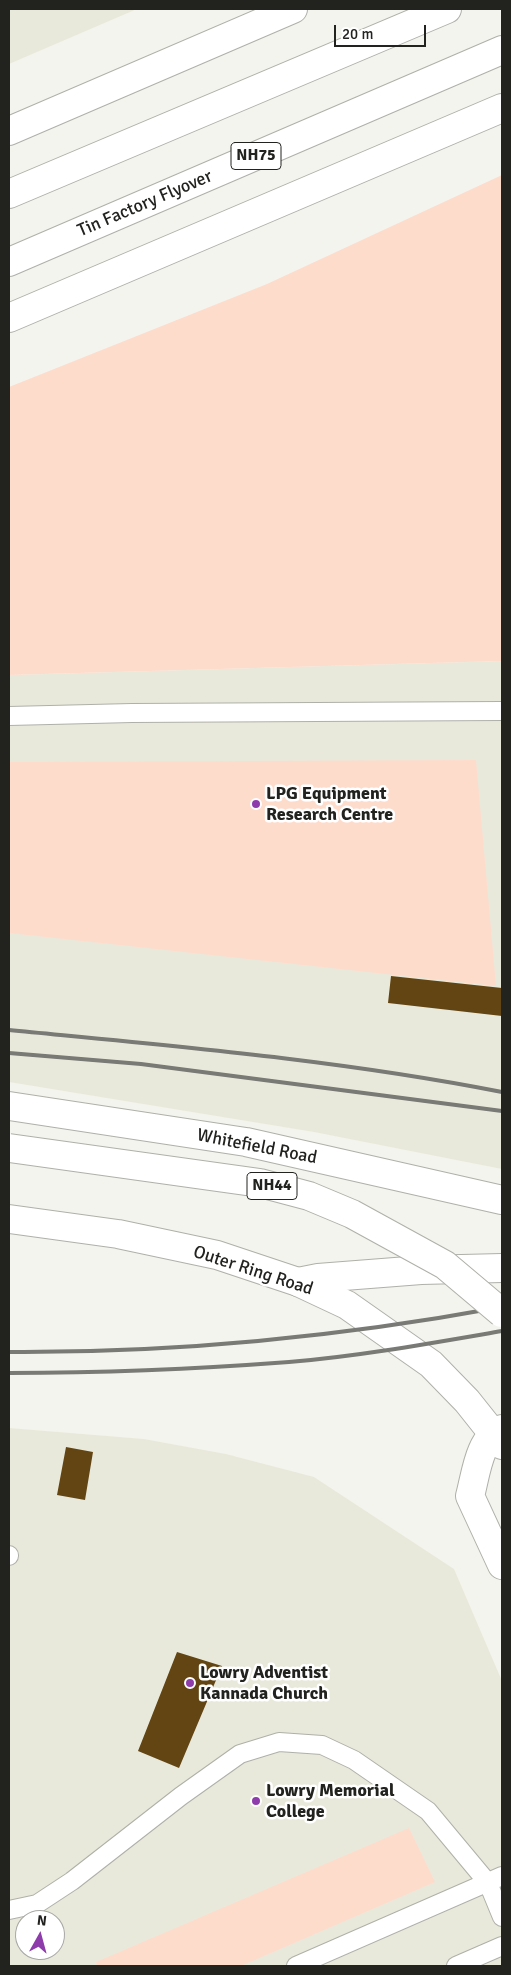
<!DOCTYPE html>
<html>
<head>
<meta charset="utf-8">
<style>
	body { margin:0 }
	#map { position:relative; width:511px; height:1975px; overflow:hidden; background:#f4f4ee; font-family:Signika,sans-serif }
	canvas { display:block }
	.frame { position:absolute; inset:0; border:10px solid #22221f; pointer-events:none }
	.north { position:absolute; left:15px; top:1910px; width:50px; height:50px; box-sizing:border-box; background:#fff; border:1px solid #a7a7a5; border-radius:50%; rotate:7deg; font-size:14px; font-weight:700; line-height:20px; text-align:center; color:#22221f }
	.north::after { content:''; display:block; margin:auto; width:18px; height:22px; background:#8e3cab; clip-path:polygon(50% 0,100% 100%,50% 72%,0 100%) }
	.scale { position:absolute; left:334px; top:25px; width:92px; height:22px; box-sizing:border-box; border:2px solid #22221f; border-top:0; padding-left:6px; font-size:15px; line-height:18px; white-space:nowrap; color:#22221f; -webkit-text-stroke:4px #fff; paint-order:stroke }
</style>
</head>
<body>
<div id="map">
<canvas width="511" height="1975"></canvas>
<div class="frame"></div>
<div class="north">N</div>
<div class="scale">20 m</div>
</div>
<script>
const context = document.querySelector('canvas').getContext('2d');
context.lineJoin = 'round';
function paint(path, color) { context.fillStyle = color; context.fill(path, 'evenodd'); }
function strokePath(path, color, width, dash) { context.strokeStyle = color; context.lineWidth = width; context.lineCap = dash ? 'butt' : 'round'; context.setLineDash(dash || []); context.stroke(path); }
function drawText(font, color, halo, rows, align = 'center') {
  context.font = font + ' Signika,sans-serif'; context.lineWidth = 5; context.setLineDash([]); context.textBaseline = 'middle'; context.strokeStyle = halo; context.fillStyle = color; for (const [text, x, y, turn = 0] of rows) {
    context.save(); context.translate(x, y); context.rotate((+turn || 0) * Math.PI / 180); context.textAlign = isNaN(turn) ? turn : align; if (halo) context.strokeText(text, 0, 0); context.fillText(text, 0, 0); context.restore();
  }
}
paint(new Path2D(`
	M9 9H137L9 64Z
	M502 661V1169L314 1132 9 1082V675Z
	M9 1428 144 1439 226 1454 314 1477 454 1569 502 1681V1966H9ZM25 1920H55V1950H25Z`), '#e9e9db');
paint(new Path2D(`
	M502 175V661L9 675V387L267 284Z
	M476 760 496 986 9 933V762Z
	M409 1828 435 1882 241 1966H97L96 1962Z`), '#fedccc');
paint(new Path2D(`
	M391 976 502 988V1016L388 1003Z
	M66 1447 93 1452 85 1500 57 1495Z
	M177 1652 222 1666 179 1768 138 1751Z`), '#624513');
const service = new Path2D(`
	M9 716 132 713 502 711
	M9 1555V1556
	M9 1910 37 1904 72 1881 181 1796 240 1754 279 1742 322 1745 354 1760 428 1811 488 1883 502 1917
	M296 1966 502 1876
	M456 1966 502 1946`);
const tertiary = new Path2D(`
	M9 131 293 9
	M9 318 502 108
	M502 1429C479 1438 476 1474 470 1496L502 1565`);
const primary = new Path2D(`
	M9 1106 246 1142 502 1200
	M298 1282 318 1278 421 1270 502 1268`);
const trunk = new Path2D(`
	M9 194 447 9
	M9 262 502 50
	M9 1219 118 1234 217 1255 298 1282 347 1305 431 1364 467 1401 502 1445`);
strokePath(service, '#afb0a9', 20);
strokePath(tertiary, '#afb0a9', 30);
strokePath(primary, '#afb0a9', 30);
strokePath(trunk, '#afb0a9', 30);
strokePath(service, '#fff', 18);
strokePath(tertiary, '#fff', 28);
strokePath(primary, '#fff', 28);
strokePath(trunk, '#fff', 28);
strokePath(new Path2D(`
	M9 1030C173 1046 340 1060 502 1092
	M9 1053 141 1064 502 1111
	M9 1352C174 1353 339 1337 502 1307
	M9 1373C102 1373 196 1369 289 1362 360 1356 432 1343 502 1331`), '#797975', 4);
const trunkBridge = new Path2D(`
	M9 1148 260 1183 309 1196 352 1214 445 1265 502 1313`);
strokePath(trunkBridge, '#afb0a9', 30, []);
strokePath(trunkBridge, '#fff', 28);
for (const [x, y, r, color] of [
	[256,804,5,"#8e3cab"],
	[190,1683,5,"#8e3cab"],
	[256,1801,5,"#8e3cab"]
]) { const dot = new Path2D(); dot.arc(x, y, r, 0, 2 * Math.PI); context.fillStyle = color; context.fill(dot); strokePath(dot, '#fff', 2); }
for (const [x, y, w] of [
	[256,156,50],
	[272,1186,50]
]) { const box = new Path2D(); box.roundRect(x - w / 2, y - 13.5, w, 27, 4); context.fillStyle = '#fff'; context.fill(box); strokePath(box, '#22221f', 1); }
drawText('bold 16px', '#22221f', null, [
	["NH75",256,156],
	["NH44",272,1186]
]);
drawText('18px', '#22221f', '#fff', [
	["Tin Factory Flyover",145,204,-23],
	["Whitefield Road",257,1147,11],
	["Outer Ring Road",253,1271,18]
]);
drawText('bold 18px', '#22221f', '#fff', [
	["LPG Equipment",266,794],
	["Research Centre",266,815],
	["Lowry Adventist",200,1673],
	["Kannada Church",200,1694],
	["Lowry Memorial",266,1791],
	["College",266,1812]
], 'left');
</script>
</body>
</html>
